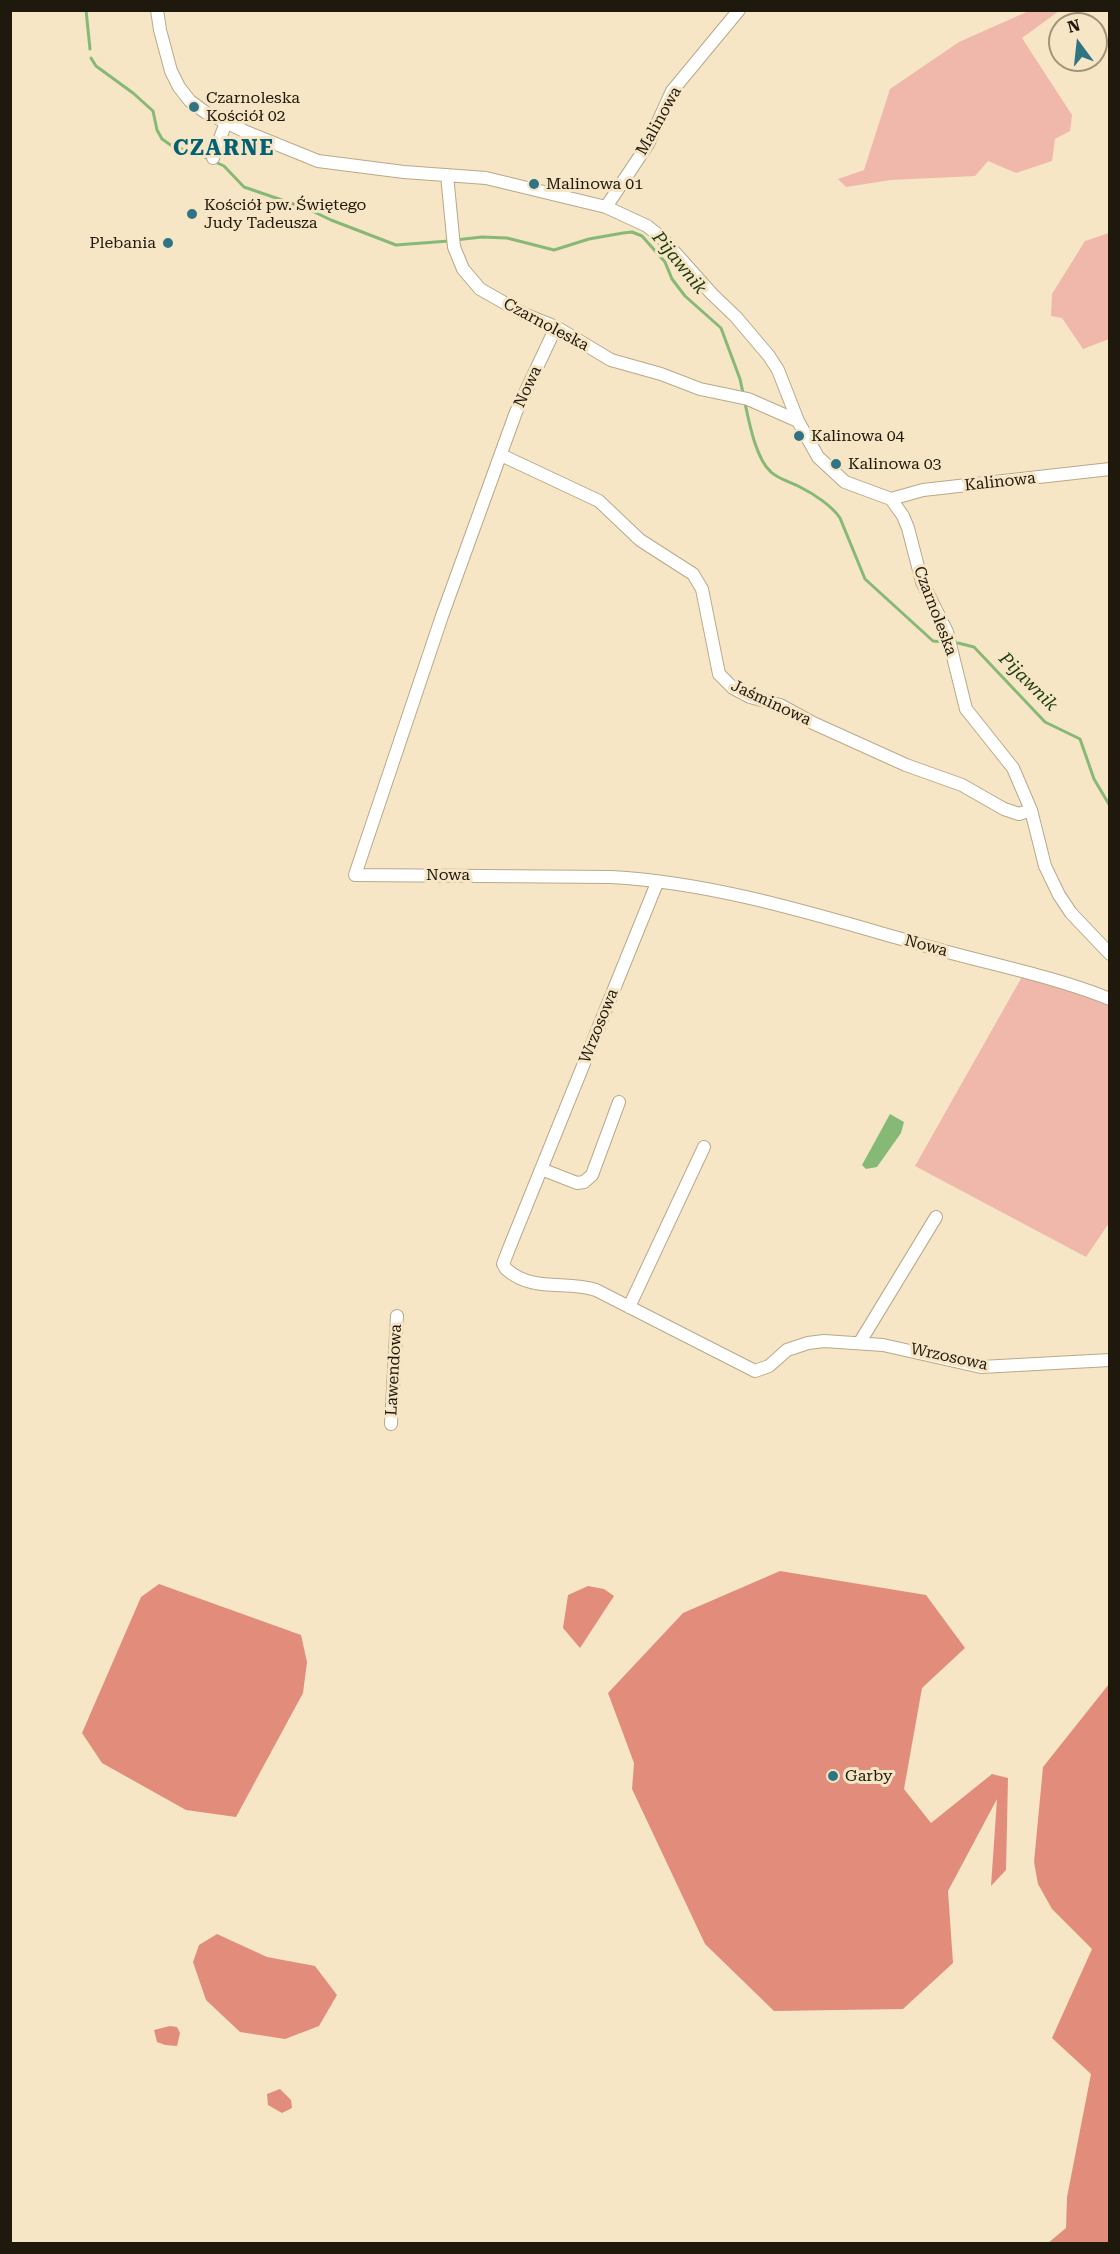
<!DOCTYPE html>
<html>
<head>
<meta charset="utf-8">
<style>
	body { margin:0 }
	#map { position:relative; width:1120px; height:2254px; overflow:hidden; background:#f6e6c5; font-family:"Roboto Serif",serif }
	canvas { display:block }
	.frame { position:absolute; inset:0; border:12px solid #1f190d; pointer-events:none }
	.north { position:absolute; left:1048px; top:12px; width:60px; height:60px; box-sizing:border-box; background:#f6e6c5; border:2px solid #a0947b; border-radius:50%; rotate:345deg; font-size:16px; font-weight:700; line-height:24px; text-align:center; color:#1f190d }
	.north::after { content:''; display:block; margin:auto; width:21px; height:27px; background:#307484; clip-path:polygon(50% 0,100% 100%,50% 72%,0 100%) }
</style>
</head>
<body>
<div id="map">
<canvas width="1120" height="2254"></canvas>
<div class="frame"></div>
<div class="north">N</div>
</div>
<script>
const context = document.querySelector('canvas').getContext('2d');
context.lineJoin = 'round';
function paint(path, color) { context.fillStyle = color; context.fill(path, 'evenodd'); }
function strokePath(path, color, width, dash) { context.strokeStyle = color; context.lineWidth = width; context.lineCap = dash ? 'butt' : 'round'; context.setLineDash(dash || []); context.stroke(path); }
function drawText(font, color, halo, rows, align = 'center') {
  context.font = font + ' "Roboto Serif",serif'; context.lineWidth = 6; context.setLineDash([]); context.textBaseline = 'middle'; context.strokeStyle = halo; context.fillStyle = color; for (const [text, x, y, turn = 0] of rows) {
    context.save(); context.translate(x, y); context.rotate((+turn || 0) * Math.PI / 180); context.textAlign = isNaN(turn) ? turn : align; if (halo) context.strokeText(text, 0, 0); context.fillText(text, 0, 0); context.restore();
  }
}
paint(new Path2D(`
	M1031 10 1059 11 1022 38 1072 115 1070 131 1055 139 1052 161 1016 173 988 161 975 176 891 180 846 187 838 179 864 170 890 89 959 42Z
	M1109 233V339L1083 349 1062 318 1051 316 1052 294 1085 241Z
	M1023 975 1061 986 1109 1004V1223L1086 1257 915 1166Z`), '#efb8ab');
paint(new Path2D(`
	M780 1571 926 1595 965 1648 922 1688 904 1789 931 1823 992 1774 1008 1778 1006 1870 991 1886 997 1799 948 1891 953 1963 903 2009 774 2011 705 1944 632 1789 634 1763 608 1693 683 1613Z
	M159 1584 301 1635 307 1662 303 1693 236 1817 186 1810 102 1763 82 1733 141 1597Z
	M588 1586 604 1589 614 1596 580 1648 563 1628 568 1595Z
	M1109 1684V2243H1048L1066 2228 1067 2197 1091 2074 1052 2038 1092 1949 1052 1909 1038 1884 1034 1862 1043 1767Z
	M217 1934 267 1957 315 1966 337 1995 319 2026 285 2039 240 2032 206 2000 193 1962 199 1945Z
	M170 2026 177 2027 180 2033 177 2046 165 2045 157 2042 154 2030Z
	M280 2089 291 2100 292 2108 282 2113 268 2105 267 2094Z`), '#e28d7b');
paint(new Path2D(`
	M890 1114 904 1122 901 1133 877 1167 866 1169 862 1165Z`), '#87b976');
strokePath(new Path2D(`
	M86 10 90 49
	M91 58 96 66 133 93 153 111 157 130 162 139 172 146 198 154 224 166 244 187 308 209 331 220 396 245 449 241
	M455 240 482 237 507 238 554 250 589 239 623 233 632 232 642 236 665 262 672 279 685 296 721 328 740 379 743 393
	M745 403C749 422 756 459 771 472 778 479 791 482 800 487 814 494 832 506 840 518L865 579 933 641 944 642
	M958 643 974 647 1045 722 1080 739 1094 779 1110 806`), '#87b976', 3);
const minor = new Path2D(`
	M157 10 160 30 171 71 179 87 190 101 205 112 244 131 318 161 404 172 486 178 606 207 647 226 661 237 712 294 736 317 769 356 778 370 798 421 818 457 845 482 891 499 903 516 908 528 922 582 947 632 966 709 1013 768 1031 810 1045 866 1059 895 1071 913 1110 954
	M213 158 226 122
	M447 175 454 247 463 269 480 289 524 314 556 327 611 360 661 374 700 389 748 399 798 421
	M606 207 648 144 672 91 739 10
	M556 327 516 412 442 616 355 875 611 877C719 883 823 917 926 946 988 964 1050 975 1110 999
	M501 455 599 501 640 540 693 574 702 589 719 674 733 688 750 697 780 705 813 723 906 765 962 785 1004 809 1019 814 1031 810
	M891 499 923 490 1110 469
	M657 883 510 1246 503 1264 506 1269C533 1293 566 1280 596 1290L755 1371 769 1366 787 1350 808 1343 824 1341 883 1345 981 1367 1110 1360
	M541 1169 577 1183 584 1182 592 1175 619 1102
	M629 1307 704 1147
	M860 1342 936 1217
	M391 1424 397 1316`);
strokePath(minor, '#b8a98a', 14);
strokePath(minor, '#fff', 12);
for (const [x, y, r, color] of [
	[194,107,6,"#307484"],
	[534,184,6,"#307484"],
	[192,214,6,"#307484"],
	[168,243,6,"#307484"],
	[799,436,6,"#307484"],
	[836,464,6,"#307484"],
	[833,1776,6,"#307484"]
]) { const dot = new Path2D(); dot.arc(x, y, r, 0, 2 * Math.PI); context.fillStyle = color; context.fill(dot); strokePath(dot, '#f6e6c5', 2); }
drawText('16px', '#1f190d', '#f6e6c5', [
	["Czarnoleska",206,98],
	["Kościół 02",206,116],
	["Malinowa 01",546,184],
	["Kościół pw. Świętego",204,205],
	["Judy Tadeusza",204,223],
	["Plebania",156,243,"right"],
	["Kalinowa 04",811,436],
	["Kalinowa 03",848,464],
	["Garby",845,1776]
], 'left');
drawText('16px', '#1f190d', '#f6e6c5', [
	["Malinowa",659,121,-61],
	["Czarnoleska",546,325,28],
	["Nowa",528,387,-65],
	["Kalinowa",1000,482,-6],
	["Czarnoleska",935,611,69],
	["Jaśminowa",771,703,25],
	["Nowa",448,875],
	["Nowa",926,946,15],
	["Wrzosowa",599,1026,-68],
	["Wrzosowa",949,1357,12],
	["Lawendowa",394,1370,-87]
]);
drawText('italic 18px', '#1c3c0e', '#f6e6c5', [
	["Pijawnik",679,263,51],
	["Pijawnik",1028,682,45]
]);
context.letterSpacing = '1.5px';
drawText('bold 22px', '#036173', '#f6e6c5', [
	["CZARNE",224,149]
]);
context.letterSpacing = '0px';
</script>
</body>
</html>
